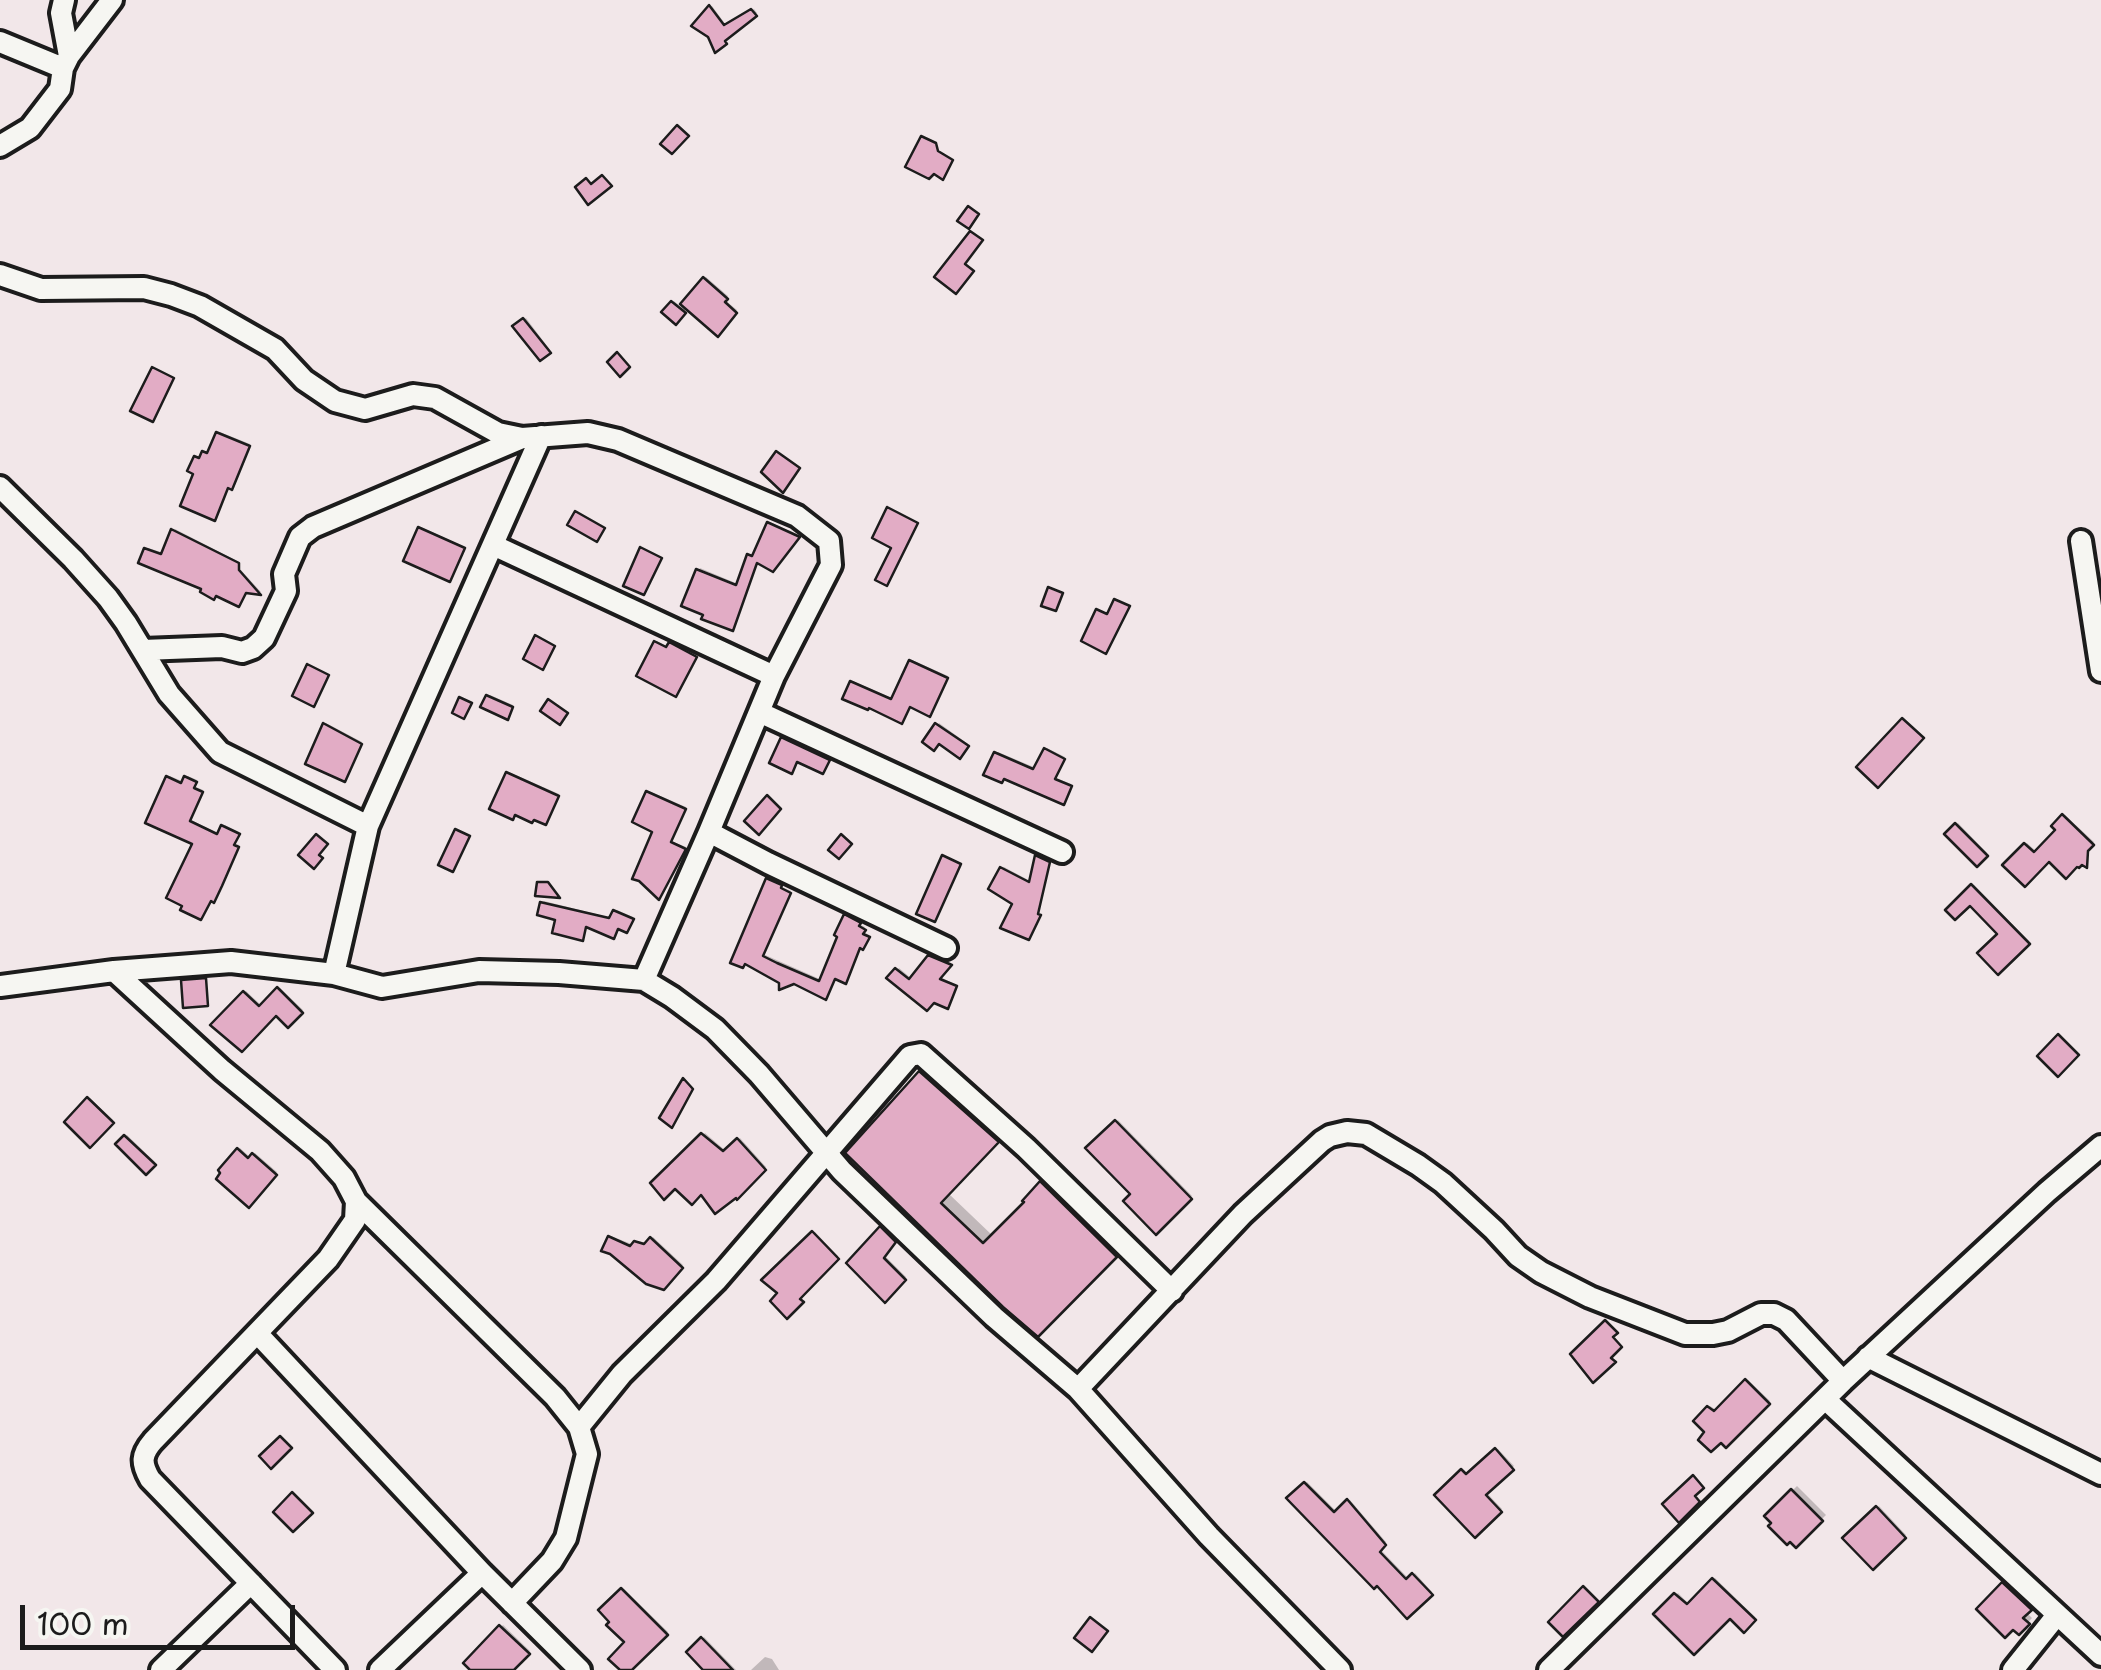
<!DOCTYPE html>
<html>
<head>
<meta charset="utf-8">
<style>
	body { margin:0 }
	#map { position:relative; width:2101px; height:1670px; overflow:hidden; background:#f2e7e9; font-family:"Playpen Sans",sans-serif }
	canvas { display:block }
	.scale { position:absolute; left:20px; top:1605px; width:275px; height:45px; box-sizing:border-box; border:5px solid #1c1c1c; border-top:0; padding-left:12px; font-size:30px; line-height:35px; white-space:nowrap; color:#1c1c1c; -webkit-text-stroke:8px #f6f6f2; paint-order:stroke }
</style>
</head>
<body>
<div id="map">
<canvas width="2101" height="1670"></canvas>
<div class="scale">100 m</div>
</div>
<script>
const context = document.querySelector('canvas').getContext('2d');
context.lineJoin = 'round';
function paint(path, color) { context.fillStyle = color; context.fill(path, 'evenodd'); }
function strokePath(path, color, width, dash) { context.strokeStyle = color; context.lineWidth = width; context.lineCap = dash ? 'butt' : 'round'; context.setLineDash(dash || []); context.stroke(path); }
paint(new Path2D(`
	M712 6 726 25 754 9 757 13 726 37 727 41 716 49 710 35 695 25Z
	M706 277 728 296 725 300 737 310 718 333 687 308 676 321 665 312 674 301 681 307Z
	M526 318 550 350 541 358 515 327Z
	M220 432 250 444 233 485 197 472 196 457 202 458 206 451 210 453Z
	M770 522 799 535 773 569 757 561 734 627 684 605 700 568 738 584 749 555H755Z
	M421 527 465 547 451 577 420 529Z
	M175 529 239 562V568L261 592 205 587 146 549 148 548 164 553Z
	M657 641 669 647 672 642 697 655 677 692 656 642Z
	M912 660 948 676 931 712 910 705 903 720 852 682 853 681 894 699Z
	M490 695 513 705 509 715 489 696Z
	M326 723 362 742 346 777 325 725Z
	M939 723 968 744 960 755 939 741 926 742Z
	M785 737 829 758 824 769 797 759 783 739Z
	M1047 748 1065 757 1054 777 1071 784 1065 800 1004 777 996 753 998 752 1036 768Z
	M509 772 559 794 547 821 515 812Z
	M170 776 184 782 188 776 197 780 194 786 203 790 189 819 220 834 225 825 239 832 234 843 239 845 215 898 168 778Z
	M649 791 686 807 671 841 686 847 659 896 656 831Z
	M2065 815 2094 842 2089 847 2087 865 2049 858 2006 865 2027 843 2037 852 2058 830 2054 826Z
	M1958 823 1987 853 1977 864 1947 834Z
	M1039 855 1050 860 1038 912 1040 913 1030 936 1002 868 1004 867 1032 882Z
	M770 878 782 883 780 886 791 891 763 954 822 980 846 916 847 914 860 921 859 924 865 927 862 931 869 935 864 945 860 946 835 976 827 995 794 981H782L745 962Z
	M1974 885 2029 941 1998 971 2000 934 1970 902 1949 910Z
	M544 901 612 918 617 910 633 917 628 929 586 924 542 903Z
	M932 954 951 963 940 977 957 985 949 1005 890 978 899 968 912 979Z
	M280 988 303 1010 288 1024 276 1013 214 1025 246 991 262 1006Z
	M929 1064 1006 1132 948 1193 993 1236 1051 1174 1124 1247 1038 1333 848 1153Z
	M90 1098 113 1120 90 1144 67 1122Z
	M1118 1120 1192 1196 1156 1231 1133 1194 1089 1148Z
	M705 1133 726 1151 740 1138 766 1167 737 1196 653 1183Z
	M127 1135 155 1162 146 1172 118 1144Z
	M240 1148 251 1158 255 1153 277 1172 249 1204 221 1170Z
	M883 1227 896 1240 884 1255 906 1277 885 1299 850 1263Z
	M815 1232 838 1256 799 1295 803 1299 787 1315 780 1293 765 1280Z
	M611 1236 634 1245 637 1241 648 1243 653 1237 683 1265 663 1287 610 1237Z
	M1748 1380 1770 1401 1726 1444 1708 1432 1696 1421 1710 1406 1718 1411Z
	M1498 1449 1514 1466 1486 1492 1502 1509 1475 1534 1438 1495 1464 1470 1469 1475Z
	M1307 1482 1337 1512 1350 1500 1386 1542 1380 1549 1409 1579 1415 1573 1432 1592 1407 1615 1290 1498Z
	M1797 1486 1826 1515 1796 1545 1767 1516Z
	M1879 1506 1906 1535 1873 1566 1846 1538Z
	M1715 1578 1755 1617 1744 1629 1730 1616 1656 1614 1678 1593 1690 1605Z
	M2008 1579 2034 1604 2026 1612 2032 1618 2019 1632 1979 1609Z
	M624 1589 668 1632 628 1670H624L627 1642 601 1610Z
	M503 1625 530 1651 510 1670H473L466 1663Z
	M704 1637 736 1670H707L689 1652Z
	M765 1657 772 1659 779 1670H751Z`), '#0003');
const building = new Path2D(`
	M709 5 724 25 751 9 757 16 725 41 727 44 715 53 708 37 691 26Z
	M677 125 689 136 672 154 660 144Z
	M921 136 936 143 938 151 953 160 943 180 934 174 929 179 905 167Z
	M602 175 612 186 588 205 575 187 586 178 591 184Z
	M968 206 979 214 969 229 957 221Z
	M970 231 983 240 965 264 974 271 956 294 934 277Z
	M703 277 728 299 725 302 737 313 718 337 680 304Z
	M671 301 686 313 676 325 661 312Z
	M523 318 551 353 540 361 512 326Z
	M617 352 630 367 620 377 607 362Z
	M152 367 174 378 153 422 130 411Z
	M216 432 250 446 232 490 228 488 215 521 180 506 193 474 187 471 194 456 199 458 202 451 207 453Z
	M776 451 800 468 783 493 761 472Z
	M887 507 918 523 887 586 875 580 891 548 872 538Z
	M575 511 605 528 597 542 567 525Z
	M767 522 800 537 773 572 757 563 733 631 701 619 703 615 681 606 696 569 736 585 747 554 752 556Z
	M418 527 465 548 450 582 403 561Z
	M171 529 239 563V570L261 595 246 593 239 607 216 596 214 600 200 592 201 589 138 563 144 548 161 554Z
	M640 547 662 558 644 595 623 586Z
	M1048 587 1063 593 1056 611 1041 606Z
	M1114 599 1130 606 1106 654 1081 641 1096 609 1107 614Z
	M535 635 555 646 543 670 523 659Z
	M654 641 666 647 669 642 697 657 676 697 636 676Z
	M909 660 948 678 930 717 910 707 902 724 869 708 868 710 842 699 850 681 891 699Z
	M307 664 329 675 314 707 292 696Z
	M486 695 513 707 508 720 480 707Z
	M459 697 472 703 464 719 452 713Z
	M548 699 568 713 560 725 540 711Z
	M1902 718 1924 738 1878 788 1856 767Z
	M323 723 362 744 345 782 305 764Z
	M935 723 969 746 960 759 939 744 934 751 922 742Z
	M781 737 830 760 823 774 797 762 792 774 769 763Z
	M1044 748 1065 759 1055 779 1072 786 1064 805 1004 779 1002 783 983 775 994 752 1033 769Z
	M506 772 559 796 546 825 534 820 532 823 515 815 513 820 489 809Z
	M166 776 181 783 184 776 197 782 194 788 203 792 190 821 217 834 221 825 240 834 234 845 239 847 222 886 214 903 211 901 201 920 180 910 182 906 166 898 192 844 145 823Z
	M646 791 686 809 671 842 686 849 659 900 639 881 632 879 652 832 632 822Z
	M767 795 781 809 759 835 744 821Z
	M2062 814 2094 845 2088 851 2087 868 2082 865 2079 868 2077 867 2066 879 2049 862 2025 887 2002 865 2024 843 2034 852 2055 830 2051 826Z
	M1955 823 1988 856 1977 867 1944 834Z
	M455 829 470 836 453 872 438 865Z
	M316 834 328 844 319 855 323 858 314 869 298 855Z
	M841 834 852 844 839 859 828 850Z
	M942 855 961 864 935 922 916 914Z
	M1035 855 1050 862 1038 914 1041 915 1029 940 1000 928 1012 904 988 889 1000 867 1029 882Z
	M766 878 782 885 781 888 791 893 763 956 777 963 819 981 837 937 834 935 844 914 861 923 859 926 866 930 863 934 870 937 863 950 860 948 846 984 835 979 826 1000 794 984 779 990V983L745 964 743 968 730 963Z
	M537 882H548L560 898 535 896Z
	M1971 884 2030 944 1998 975 1977 953 1997 934 1970 906 1955 920 1945 910Z
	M540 902 609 918 613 910 634 919 627 933 618 929 614 939 586 927 583 941 552 933 555 920 537 915Z
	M928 955 952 965 940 979 957 986 948 1009 934 1003 927 1011 886 978 895 968 909 979Z
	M206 978 208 1006 183 1008 181 980Z
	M277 987 303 1013 288 1028 276 1016 242 1052 210 1025 243 991 259 1006Z
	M2058 1034 2079 1055 2058 1077 2037 1056Z
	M919 1071 999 1142 941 1203 983 1243 1024 1202 1022 1201 1040 1181 1117 1257 1038 1337 1003 1307 845 1153Z
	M683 1078 693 1089 672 1128 659 1118Z
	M87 1097 114 1123 90 1148 64 1122Z
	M1115 1120 1192 1199 1156 1235 1123 1201 1130 1194 1085 1148Z
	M701 1133 723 1151 737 1138 766 1170 737 1200 736 1198 715 1214 701 1195 692 1205 675 1189 664 1200 650 1183Z
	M124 1135 156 1165 146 1175 115 1144Z
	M237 1148 248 1158 252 1153 277 1175 249 1208 216 1179 220 1173 218 1170Z
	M880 1226 896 1242 884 1258 906 1280 885 1303 846 1263Z
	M812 1231 839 1259 800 1299 804 1302 787 1319 770 1301 777 1293 761 1280Z
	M608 1236 630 1246 634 1241 644 1244 650 1237 683 1268 664 1290 646 1284 610 1254 601 1251Z
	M1605 1320 1618 1333 1613 1337 1622 1347 1611 1358 1616 1362 1593 1383 1570 1354Z
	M1745 1379 1770 1404 1726 1448 1721 1443 1711 1452 1698 1440 1704 1432 1693 1421 1707 1406 1714 1411Z
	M280 1436 292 1448 271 1469 259 1456Z
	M1495 1448 1514 1470 1486 1495 1502 1512 1475 1538 1434 1495 1461 1469 1466 1474Z
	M1693 1475 1704 1488 1695 1496 1700 1502 1679 1523 1662 1504Z
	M1304 1482 1334 1512 1347 1499 1386 1545 1380 1552 1406 1579 1412 1573 1433 1595 1407 1619 1377 1586 1374 1589 1286 1498Z
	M1791 1489 1823 1521 1796 1548 1790 1542 1787 1545 1768 1526 1771 1523 1764 1516Z
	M292 1492 313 1513 293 1532 273 1512Z
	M1876 1506 1906 1538 1873 1570 1842 1538Z
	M1712 1578 1756 1620 1744 1633 1730 1619 1694 1655 1653 1614 1674 1593 1687 1604Z
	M2002 1582 2032 1610 2023 1618 2030 1624 2019 1635 2013 1630 2005 1638 1976 1609Z
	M1583 1586 1599 1602 1563 1637 1548 1622Z
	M621 1588 668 1635 632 1670H620L608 1659 624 1642 606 1625 609 1622 598 1610Z
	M1090 1617 1108 1631 1092 1652 1074 1638Z
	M499 1625 530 1654 514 1670H470L463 1663Z
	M701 1637 733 1670H703L686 1652Z`);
paint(building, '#e2acc5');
strokePath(building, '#1c1c1c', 2.5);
const street = new Path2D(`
	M64 0 61 13 69 56
	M0 42 63 68
	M0 146 30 128 60 89 63 68 69 56 112 0
	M0 275 41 289 144 288 171 295 200 306 275 349 304 380 335 401 365 409 413 395 435 398 498 433 522 438 588 433 618 440 797 516 829 541 831 565 774 676 709 832 644 980
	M0 487 73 559 108 598 126 623 169 694 220 752 368 826
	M2081 541 2101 671
	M493 545 774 676
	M143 650 222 647 242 652 253 648 264 638 286 591 284 574 300 537 313 527 522 438
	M759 712 1062 852
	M709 832 768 863 946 948
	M114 971 222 1070 320 1151 344 1178 356 1201 355 1220 328 1259 153 1441C141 1455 141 1463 150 1479L335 1670
	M334 974 368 826 541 436
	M0 986 114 971 231 962 334 974 382 987 479 971 559 973 644 980 672 997 715 1029 759 1074 842 1171 994 1317 1078 1389 1209 1536 1340 1670
	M356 1201 555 1397 579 1427 587 1454 566 1538 552 1561 512 1603
	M257 1333 482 1573 580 1670
	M1868 1357 2101 1474
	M1078 1389 1243 1214 1322 1141 1330 1136 1347 1132 1366 1134 1418 1165 1443 1183 1494 1230 1518 1256 1541 1272 1590 1297 1685 1334H1713L1728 1331 1761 1314H1774L1786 1320 1843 1381
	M1825 1399 2101 1655
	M579 1427 622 1374 716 1281 910 1056 921 1054 1026 1148 1172 1291
	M161 1670 251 1583
	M380 1670 482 1573
	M1549 1670 1843 1381 2047 1192 2101 1146
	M2013 1670 2057 1615`);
strokePath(street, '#1c1c1c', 28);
strokePath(street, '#f6f6f2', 20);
</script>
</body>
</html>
